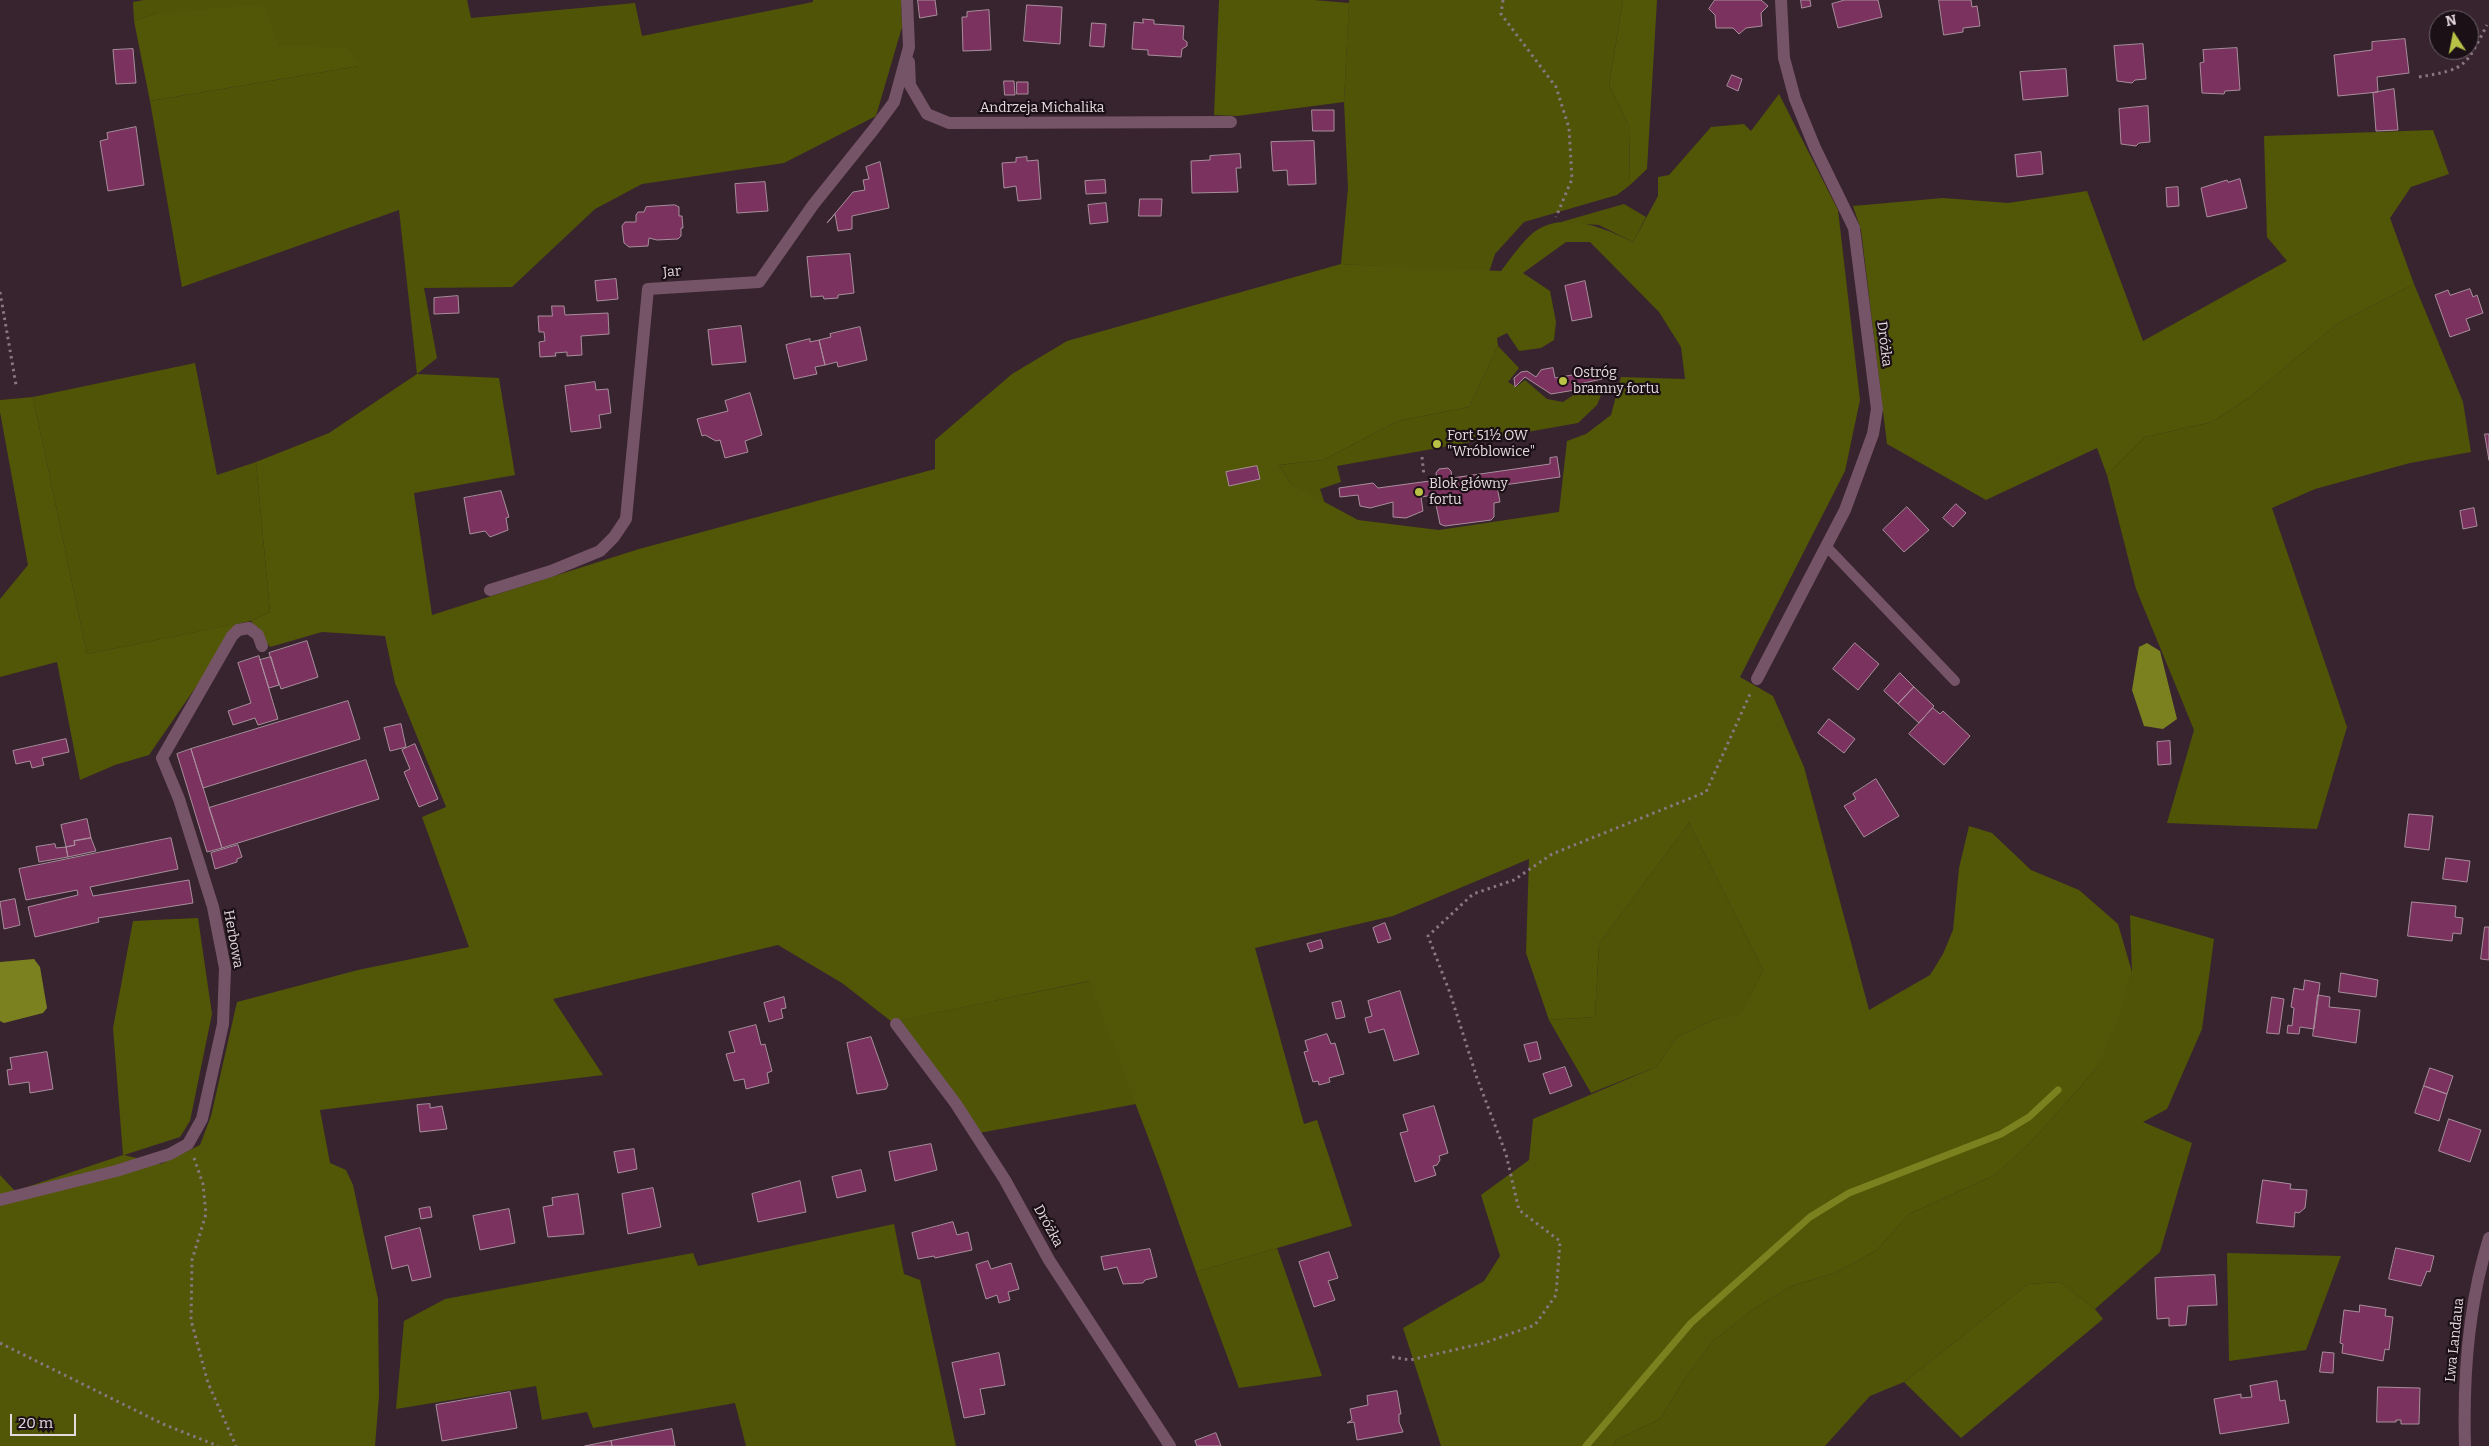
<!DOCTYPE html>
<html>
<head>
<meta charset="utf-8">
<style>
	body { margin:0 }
	#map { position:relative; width:2489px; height:1446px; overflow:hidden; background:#38242f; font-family:Bitter,serif }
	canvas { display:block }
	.north { position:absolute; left:2429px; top:10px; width:50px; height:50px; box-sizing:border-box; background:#1a1015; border:1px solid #6c6066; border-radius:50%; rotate:349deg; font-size:14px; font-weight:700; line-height:20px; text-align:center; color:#e6d8df }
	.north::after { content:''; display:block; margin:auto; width:18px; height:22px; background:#b9c146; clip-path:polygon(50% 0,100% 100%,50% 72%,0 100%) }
	.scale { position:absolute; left:10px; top:1414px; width:66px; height:22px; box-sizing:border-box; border:2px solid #e6d8df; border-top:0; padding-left:6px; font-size:15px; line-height:18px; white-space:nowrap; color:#e6d8df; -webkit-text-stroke:4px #1a1015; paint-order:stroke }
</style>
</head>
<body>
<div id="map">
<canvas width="2489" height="1446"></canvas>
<div class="north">N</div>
<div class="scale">20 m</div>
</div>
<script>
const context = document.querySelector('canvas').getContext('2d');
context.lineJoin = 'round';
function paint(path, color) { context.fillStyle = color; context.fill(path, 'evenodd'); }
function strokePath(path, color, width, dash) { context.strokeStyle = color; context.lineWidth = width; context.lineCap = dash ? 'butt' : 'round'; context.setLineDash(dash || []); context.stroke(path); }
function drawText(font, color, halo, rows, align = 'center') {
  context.font = font + ' Bitter,serif'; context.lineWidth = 4.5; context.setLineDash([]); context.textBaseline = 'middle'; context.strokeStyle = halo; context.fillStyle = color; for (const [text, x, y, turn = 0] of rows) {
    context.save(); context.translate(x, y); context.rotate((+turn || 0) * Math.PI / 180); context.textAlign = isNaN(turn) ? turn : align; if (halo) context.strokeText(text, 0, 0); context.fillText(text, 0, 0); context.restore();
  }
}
paint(new Path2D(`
	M144 0H467L471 18 635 3 642 36 813 2V0H901L902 27 876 116 784 163 642 184 595 209 512 287 424 288 437 358 417 374 399 210 182 287 150 101 359 66 157 13 134 21 133 2Z
	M1349 0H1623L1609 85 1629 126 1630 185 1617 195 1524 222 1495 254 1489 272 1341 264 1348 188 1344 102Z
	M1624 204 1646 217 1633 242 1599 225 1561 222Z
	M2414 284 2463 402 2471 452 2410 463 2315 489 2272 508 2347 727 2317 829 2167 823 2194 730 2136 589 2107 475 2145 437 2212 422 2250 397 2337 324Z
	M1498 346 1519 368 1508 382 1516 387 1525 380 1547 399 1563 402 1585 387 1606 383 1597 405 1578 423 1337 466 1341 482 1320 489 1325 504 1291 484 1279 465 1323 460 1398 421 1469 407Z
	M195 363 217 475 256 462 270 612 251 621 87 654 33 397Z
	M1689 823 1763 970 1740 1016 1715 1019 1677 1037 1656 1067 1591 1093 1549 1020 1595 1017 1599 944Z
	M2130 915 2214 939 2202 1029 2167 1109 2143 1122 2192 1143 2160 1252 2095 1309 2060 1282 2028 1284 1904 1382 1870 1396 1825 1446H1613L1616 1440 1660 1419 1684 1380 1713 1341 1751 1311 1791 1286 1835 1273 1877 1250 1909 1214 1995 1175 2032 1141 2097 1068 2132 972Z
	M1090 981 1136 1104 979 1133 900 1020Z
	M894 1224 904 1274 920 1280 956 1446H746L735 1403 593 1428 587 1412 542 1420 536 1386 396 1409 404 1321 445 1299 693 1253 698 1266Z
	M1277 1248 1322 1376 1239 1388 1196 1272Z
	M2227 1253 2341 1256 2306 1350 2229 1361Z`), '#505407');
paint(new Path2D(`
	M1219 0H1314L1349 3 1344 102 1237 116 1214 115Z
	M1623 0H1657L1647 169 1630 185 1629 126 1609 85Z
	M265 4 278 45 348 48 359 66 150 101 134 21 157 13Z
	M1779 94 1838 210 1860 400 1845 471 1740 677 1773 696 1804 767 1869 1010 1930 975 1943 954 1953 930 1959 868 1969 826 1992 833 2031 870 2079 890 2118 924 2132 972 2117 1022 2097 1068 2032 1141 1995 1175 1909 1214 1877 1250 1835 1273 1791 1286 1751 1311 1713 1341 1684 1380 1660 1419 1616 1440 1613 1446H1441L1403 1328 1484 1281 1500 1256 1481 1195 1529 1160 1533 1119 1656 1067 1677 1037 1715 1019 1740 1015 1763 970 1689 823 1599 944 1595 1017 1549 1020 1526 953 1529 859 1393 916 1255 948 1304 1124 1317 1120 1352 1226 1196 1272 1159 1166 1089 981 892 1022 842 983 778 945 553 999 603 1075 320 1110 330 1163 346 1170 353 1185 378 1299 379 1396 375 1446H0V1175L15 1191 123 1155 113 1028 133 921 198 918 212 1014 190 1121 180 1137 124 1155 161 1164 200 1145 211 1116 237 1002 358 970 469 947 422 817 446 807 395 683 385 636 322 632 270 647 251 621 270 612 256 462 329 433 417 374 499 378 515 475 414 493 432 615 639 549 935 469V440L1012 374 1067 341 1341 264 1501 271C1511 258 1522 242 1534 232 1565 210 1604 228 1633 242L1658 196V177L1669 175 1711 127 1744 124 1751 131ZM1566 242H1590L1659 312 1681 347 1685 379 1621 377 1611 415 1586 434 1567 441 1559 512 1439 530 1358 520 1291 484 1279 465 1323 460 1398 421 1469 407 1498 346 1497 338 1507 333 1519 351 1541 348 1554 340 1556 322 1550 291 1523 273Z
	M2433 130 2449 174 2411 187 2390 218 2414 284 2337 324 2250 397 2212 422 2145 437 2107 475 2097 448 1986 500 1887 444 1861 230 1853 206 1943 198 2008 203 2087 191 2143 341 2287 261 2267 237 2264 136Z
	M33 397 87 654 240 623 149 755 115 765 80 780 57 662 0 677V599L28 565 0 412V400Z
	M2060 1282 2095 1309 2103 1319 1961 1438 1904 1382 2028 1284Z`), '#525607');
paint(new Path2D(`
	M2147 643 2160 651 2177 719 2163 729 2144 726 2132 690 2139 647Z
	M34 959 40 967 47 1008 43 1013 4 1023 0 1021V962Z`), '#7b811f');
strokePath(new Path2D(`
	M1586 1446 1691 1323 1810 1217 1849 1193 2001 1134 2029 1117 2058 1090`), '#7b811f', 7);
const building = new Path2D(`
	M918 0H935L937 15 920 18Z
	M1715 0H1761L1768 6 1761 13 1762 26 1746 28 1739 34 1733 28H1716L1715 15 1709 9Z
	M1801 0H1810L1811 6 1802 8Z
	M1845 0H1878L1882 17 1838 28 1832 4Z
	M1939 0H1971L1972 7 1977 6 1980 26 1963 28V32L1944 35Z
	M1027 5 1062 7 1060 44 1024 41Z
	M989 10 991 50 963 51 962 17H967V12Z
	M1143 19 1154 20V24L1184 26 1183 39 1187 42V46L1182 49 1181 57 1148 55V50L1132 49 1134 22 1143 23Z
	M1092 23 1106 24 1104 47 1090 46Z
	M2405 39 2409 73 2377 77 2378 92 2338 96 2334 55 2372 50V42Z
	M2143 44 2146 79 2135 80 2132 83 2117 81 2114 46Z
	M2237 48 2240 90 2225 91 2224 94 2202 93 2200 63 2204 62 2203 50Z
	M133 49 136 83 116 84 113 50Z
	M2066 69 2068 96 2023 100 2020 72Z
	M1732 75 1742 79 1738 91 1727 86Z
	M1004 81H1014L1015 95H1005Z
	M1017 82H1028V94H1017Z
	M2394 89 2398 130 2376 131 2373 93Z
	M2148 106 2150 142 2139 143 2136 146 2121 144 2119 109Z
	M1312 110H1334V131H1313Z
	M136 127 144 185 108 191 100 141 108 139 107 133Z
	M1314 141 1316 184 1288 185 1287 170 1273 171 1271 142Z
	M2041 152 2043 174 2017 177 2015 155Z
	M1240 154 1241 168H1236L1238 192 1192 193 1191 161 1210 160V156Z
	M1027 157V161L1038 160 1041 199 1018 201 1016 186 1004 188 1002 163 1016 162V158Z
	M880 162 889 208 852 216V229L838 231 835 214 827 223 853 192 865 190 863 180 869 179 866 167Z
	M2240 179 2247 208 2207 217 2201 188 2227 180 2228 182Z
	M1105 180 1106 193 1086 194 1085 181Z
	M765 182 768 211 737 213 735 184Z
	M2178 187 2179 206 2167 207 2166 188Z
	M1140 199H1162L1161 216H1139Z
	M1106 203 1108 222 1090 224 1088 205Z
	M675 205 679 207V216H682L683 228H681V236L678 239 657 240 649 238 648 246 629 247 624 243 622 226 625 222H636V215L638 212H644L646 207Z
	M850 254 854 293 838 295V298L824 299 823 296 811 297 807 257Z
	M616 279 618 299 597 301 595 281Z
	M1585 281 1592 317 1572 321 1565 286Z
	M2470 289 2473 297 2477 295 2483 313 2466 319 2470 330 2450 337 2435 295 2448 290 2450 295Z
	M458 296 459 313 434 314V298Z
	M552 306H564L565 315 608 313 609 334 581 336 582 355 567 356V352L555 353 556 356 540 357 539 342 545 341 544 332H539L538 316H552Z
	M741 326 746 362 712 365 708 330Z
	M860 327 867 360 838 367 837 362 825 365 819 340 831 337 830 334Z
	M810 339V342L819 340 825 365 815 367 817 374 794 379 786 345Z
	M1553 368 1555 378 1601 370 1602 379 1579 384 1575 390 1551 394 1525 377 1515 387 1514 378 1521 372 1527 371 1536 377 1541 370Z
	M595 382 596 390 608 389 611 413 599 415 601 428 571 432 565 386Z
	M750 393 762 435 745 441 748 452 725 458 720 440 716 441 705 435 702 436 697 419 728 411 725 401Z
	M2485 434H2489V460Z
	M1557 457 1560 477 1497 486 1500 502 1494 503V517L1491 520 1445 526 1440 524 1434 495 1421 497 1423 511 1406 518 1393 517V502L1370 508 1360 506 1358 495 1340 497 1339 488 1373 483 1378 488 1437 480 1436 473 1439 469 1448 468 1451 471 1452 478 1550 464V458Z
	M1257 466 1260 479 1229 486 1226 472Z
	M501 491 509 517 506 518 508 530 490 537 485 531 470 534 464 498Z
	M1956 504 1966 513 1953 527 1943 518Z
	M1907 507 1929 530 1904 552 1883 530Z
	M2474 508 2477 526 2463 529 2460 511Z
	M307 641 318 677 281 689 269 653Z
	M1855 643 1879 664 1858 690 1833 669Z
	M259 656 278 719 258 725 255 718 233 725 228 711 251 703 238 663Z
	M271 657 279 685 269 688 260 660Z
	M1900 673 1914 687 1898 704 1884 691Z
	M1914 687 1934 706 1919 723 1898 704Z
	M348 701 360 739 203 788 191 749Z
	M1933 708 1940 714 1943 711 1970 736 1944 765 1909 734Z
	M1829 719 1855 739 1844 753 1818 733Z
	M401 724 406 747 390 751 384 728Z
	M66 739 69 752 42 758 44 765 32 768 30 761 16 764 13 751Z
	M2170 741 2171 764 2158 765 2157 742Z
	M415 744 438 799 419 807 404 772 410 769 402 750Z
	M191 749 222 848 207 852 177 754Z
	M366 760 379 799 222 848 209 808Z
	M1876 779 1899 816 1864 837 1844 806 1856 799 1853 794Z
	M2409 814 2433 816 2429 850 2405 847Z
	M87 819 91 838 74 841 75 845 66 847 61 825Z
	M91 838 96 851 68 857 66 847 75 845 74 841Z
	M171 838 178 869 90 887 93 896 189 880 193 903 98 918 99 922 35 937 28 907 78 895 77 890 26 900 19 869Z
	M55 844 56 848 66 847 68 857 39 862 36 847Z
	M238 845 242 857 237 859V862L215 869 211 853Z
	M2446 858 2470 861 2467 882 2443 879Z
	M15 899 20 925 4 929 0 902Z
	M2412 902 2456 906 2455 917 2463 918 2461 934 2453 933 2452 941 2408 936Z
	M1385 923 1391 939 1378 943 1373 928Z
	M2485 927H2489V960L2481 959Z
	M1321 940 1323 948 1310 952 1307 944Z
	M2341 973 2378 980 2376 997 2339 992Z
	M2305 980 2320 983 2314 1029 2300 1027 2299 1034 2287 1033 2288 1025 2292 1026 2294 1008 2291 1007 2294 988 2303 990Z
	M1400 991 1419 1054 1394 1061 1384 1029 1369 1033 1365 1018 1372 1016 1368 1001Z
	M2318 995 2330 997 2329 1007 2360 1010 2356 1043 2313 1036Z
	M784 997 786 1008 781 1009 783 1018 769 1022 764 1003Z
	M2272 997 2284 999 2279 1034 2267 1033Z
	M1341 1001 1345 1017 1336 1019 1332 1003Z
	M756 1025 761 1045 765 1044 772 1071 767 1073 769 1083 746 1089 744 1079 734 1081 726 1054 735 1052 729 1032Z
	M1327 1034 1331 1044 1335 1043 1344 1074 1329 1078 1330 1082 1319 1085 1318 1081 1313 1082 1304 1052 1308 1051 1305 1041Z
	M871 1037 888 1085 886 1089 857 1094 847 1043Z
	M1537 1042 1541 1059 1529 1062 1524 1045Z
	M47 1052 53 1089 30 1093 29 1082 9 1085 7 1070 12 1069 10 1058Z
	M1565 1067 1572 1086 1550 1094 1543 1074Z
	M2430 1068 2453 1076 2447 1094 2424 1086Z
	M2424 1086 2447 1094 2439 1121 2415 1113Z
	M430 1104V1108L442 1106 447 1129 420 1132 417 1105Z
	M1434 1106 1448 1153 1439 1156 1440 1160 1437 1165 1433 1166 1436 1175 1415 1182 1400 1133 1408 1131 1403 1115Z
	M2449 1119 2481 1130 2470 1162 2439 1151Z
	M931 1144 937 1170 895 1181 889 1152Z
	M634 1149 637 1169 618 1173 614 1152Z
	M861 1170 866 1191 837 1198 832 1177Z
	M2263 1180 2291 1184 2290 1189 2307 1190 2305 1208 2299 1213 2295 1212 2294 1227 2257 1223Z
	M800 1181 806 1212 758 1222 752 1194Z
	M653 1188 661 1227 628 1234 622 1194Z
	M578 1194 584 1234 548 1237 543 1207 553 1205 552 1198Z
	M430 1207 432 1217 421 1219 419 1209Z
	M509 1209 515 1243 480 1250 473 1216Z
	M953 1222 957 1235 968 1232 972 1250 935 1258 934 1256 918 1259 912 1233Z
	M420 1228 431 1277 412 1281 408 1265 392 1269 385 1237Z
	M2396 1248 2434 1256 2430 1272 2427 1271 2421 1286 2389 1279Z
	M1150 1249 1157 1277 1145 1280 1143 1283 1123 1284 1117 1267 1104 1270 1101 1257Z
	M1329 1252 1338 1278 1328 1281 1335 1300 1314 1307 1299 1262Z
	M988 1261 991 1269 1011 1263 1019 1289 1008 1292 1010 1300 999 1303 997 1295 986 1299 976 1265Z
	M2215 1275 2217 1305 2188 1306 2186 1325 2169 1326V1318L2157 1319 2155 1278Z
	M2360 1305 2386 1309 2385 1316 2393 1317 2389 1350 2385 1349 2383 1361 2342 1353 2343 1344 2340 1343 2344 1310 2359 1312Z
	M2323 1352 2334 1353 2333 1373 2320 1372Z
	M999 1353 1005 1385 980 1389 985 1414 964 1418 952 1363Z
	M2277 1381 2280 1401 2285 1400 2289 1423 2220 1434 2214 1399 2241 1394V1398L2252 1397 2250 1386Z
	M2378 1387 2420 1388 2419 1424H2401V1420H2396V1422H2377Z
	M1397 1391 1401 1414H1399V1422L1403 1432 1357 1440 1354 1422 1347 1423 1352 1420 1350 1409 1368 1405 1367 1396Z
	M510 1392 517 1428 442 1441 436 1405Z
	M672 1429 675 1446H612L611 1441Z
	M1216 1433 1221 1446H1197L1195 1441Z
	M611 1441 612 1446H585Z`);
paint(building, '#7c325f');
strokePath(building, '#a88e9c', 1);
strokePath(new Path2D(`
	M1503 0 1501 14 1556 87 1569 128 1572 179 1556 217
	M2419 77C2467 69 2465 67 2487 25
	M0 292 16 385
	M1422 457 1424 476
	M194 1158 203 1184 206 1214 192 1260 191 1320 208 1383 236 1446
	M0 1343 163 1424 218 1446
	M1392 1357 1410 1360 1484 1343 1535 1325 1556 1295 1560 1241 1519 1210 1506 1154 1477 1078 1450 993 1428 936 1473 894 1514 880 1552 854 1706 792 1750 694`), '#887780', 3, [2.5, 4]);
strokePath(new Path2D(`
	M1826 546 1955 681`), '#765467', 10);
strokePath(new Path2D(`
	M909 62 910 85 927 114 949 123 1231 122
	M490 590 551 571 600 551 614 537 626 519 648 289 759 282 813 205 874 129 894 102 909 47 907 0
	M1757 679 1845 510 1873 434 1877 409 1854 228 1815 148 1795 99 1784 58 1781 0
	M896 1024 956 1104 1005 1180 1049 1260 1170 1446
	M0 1200 116 1171 170 1154 188 1144 202 1119 223 1024 225 968 213 907 179 799 162 758 232 636 238 630 249 628 258 635 262 646
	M2465 1446C2463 1376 2468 1305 2489 1238`), '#765467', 12);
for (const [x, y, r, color] of [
	[1563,381,5,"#b9c146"],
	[1437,444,5,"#b9c146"],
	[1419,492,5,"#b9c146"]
]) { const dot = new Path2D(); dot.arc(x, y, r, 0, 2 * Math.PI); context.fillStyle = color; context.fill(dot); strokePath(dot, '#1a1015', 2); }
drawText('14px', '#e6d8df', '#1a1015', [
	["Andrzeja Michalika",1042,108],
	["Jar",672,272,-5],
	["Dróżka",1884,344,83],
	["Herbowa",233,939,80],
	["Dróżka",1048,1226,61],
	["Lwa Landaua",2455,1340,-84]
]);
drawText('14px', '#e6d8df', '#1a1015', [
	["Ostróg",1573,373],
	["bramny fortu",1573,389],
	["Fort 51½ OW",1447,436],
	["\"Wróblowice\"",1447,452],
	["Blok główny",1429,484],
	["fortu",1429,500]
], 'left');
</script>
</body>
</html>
